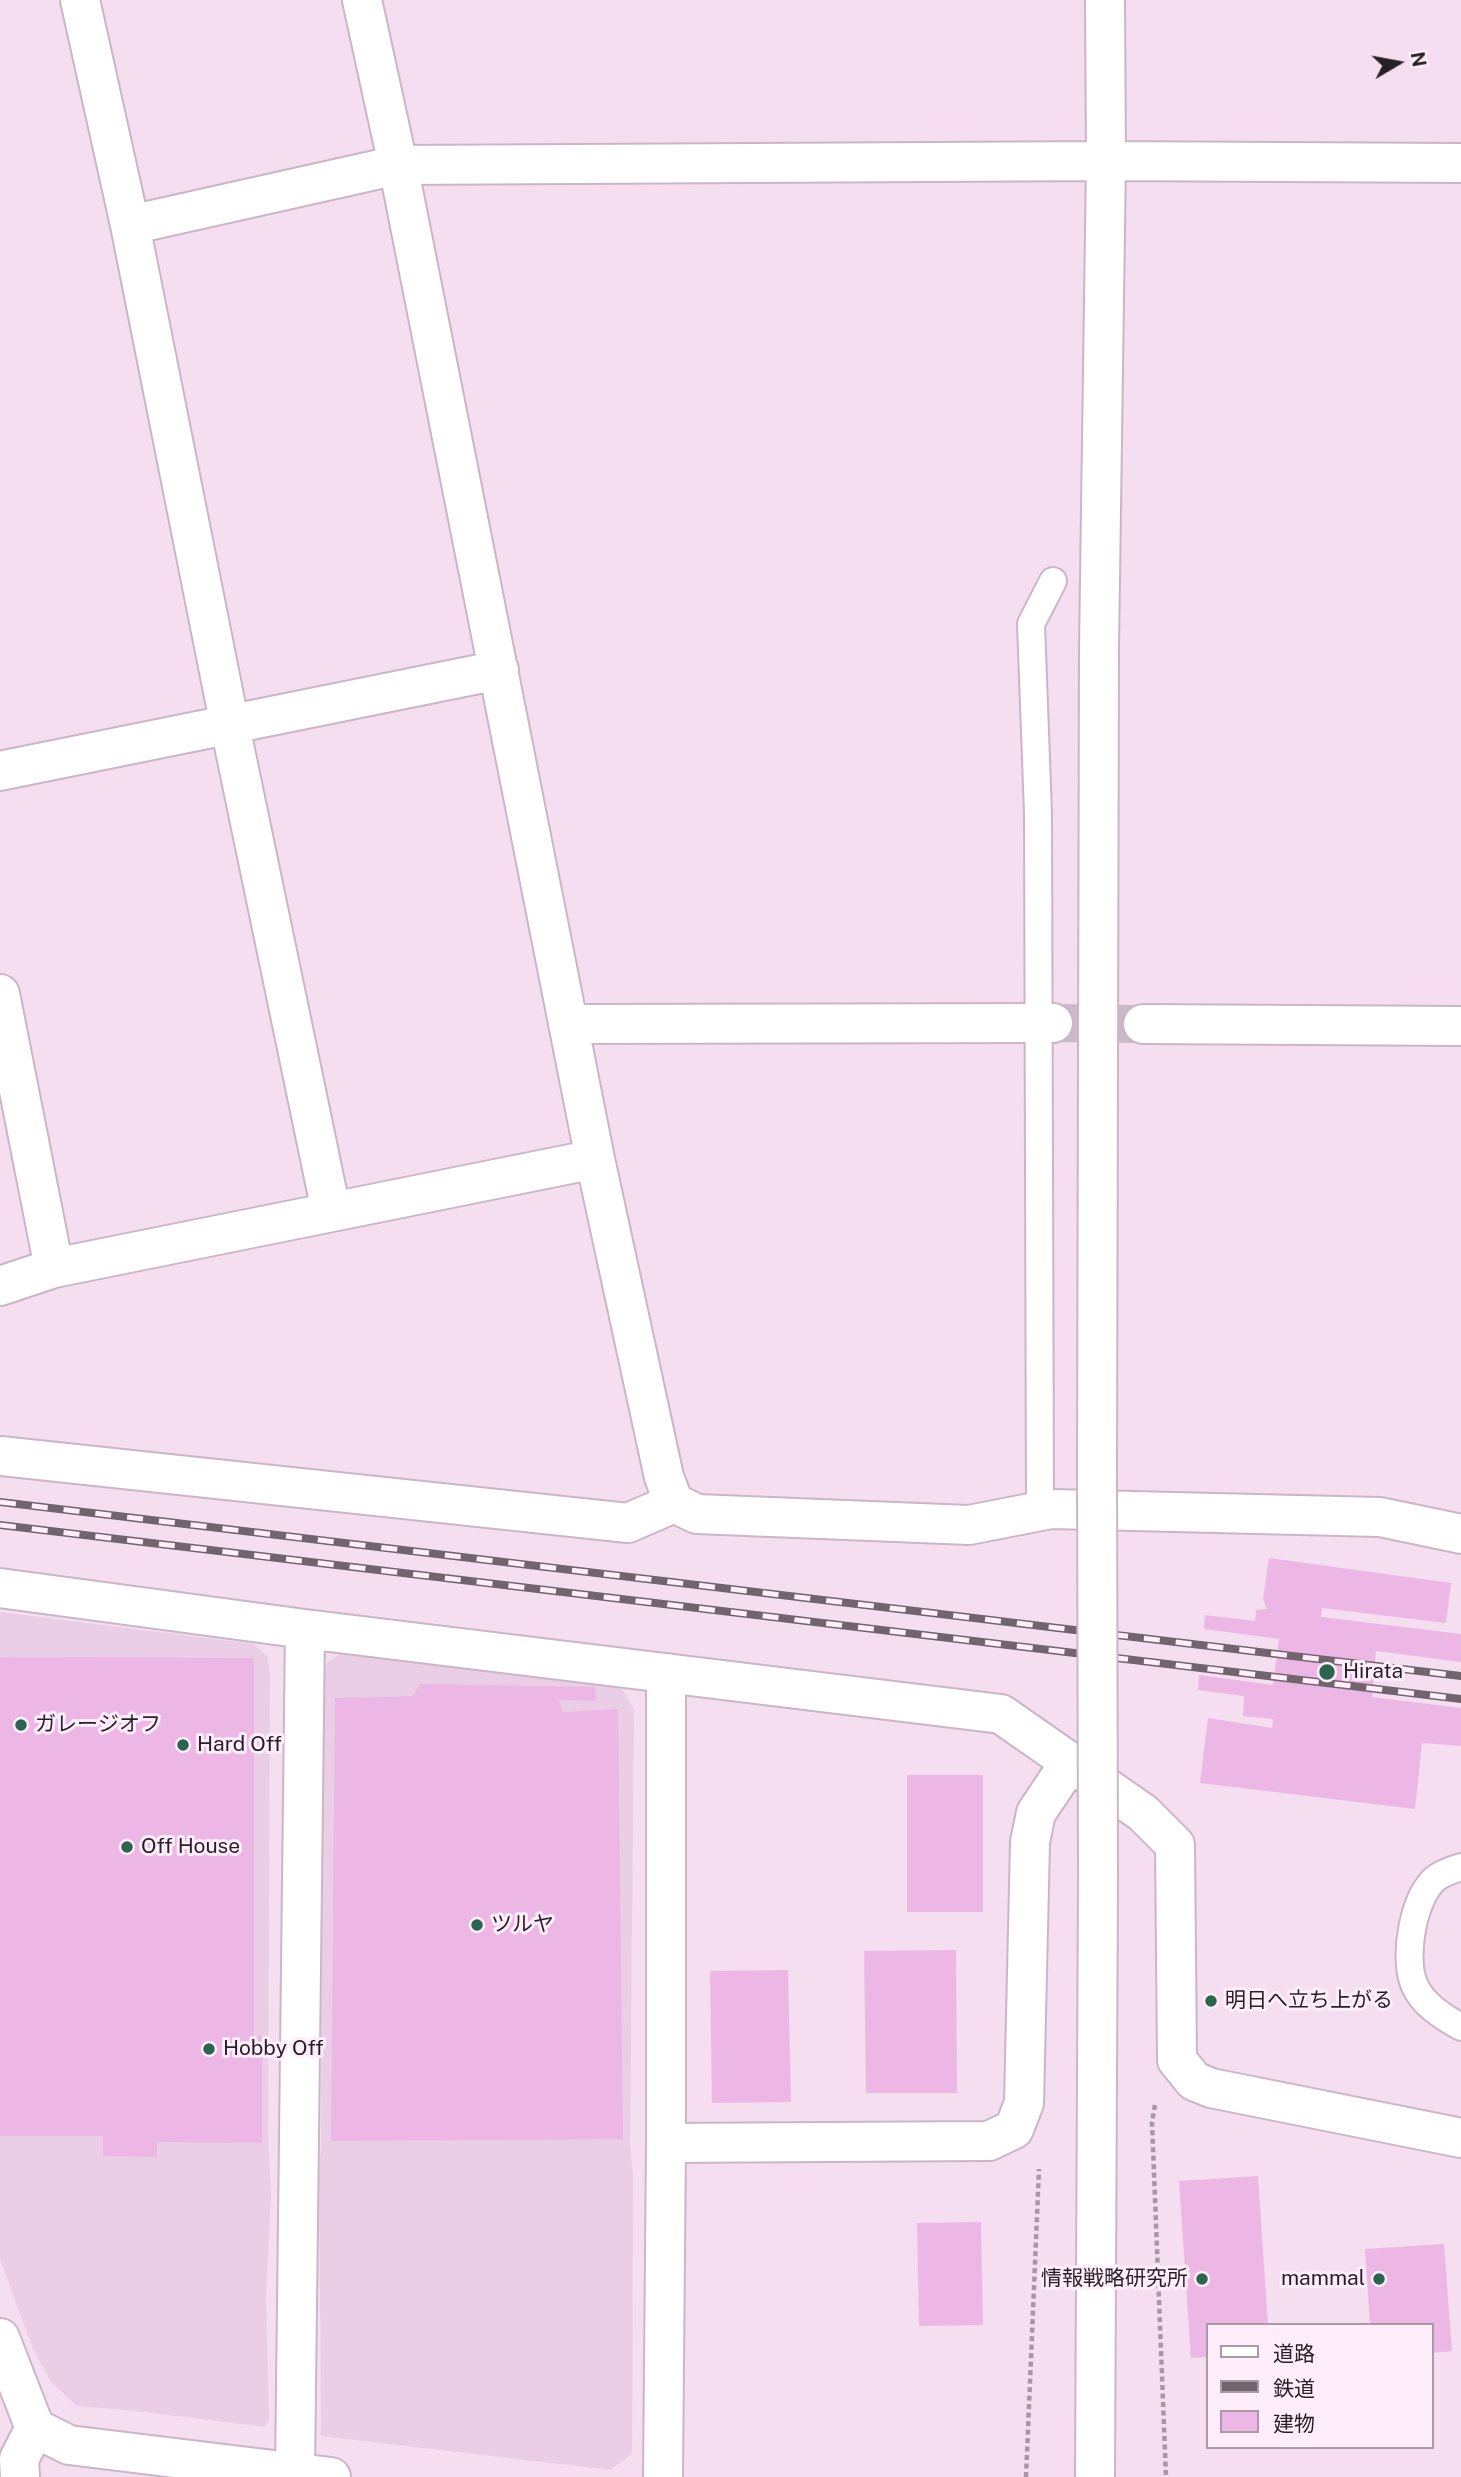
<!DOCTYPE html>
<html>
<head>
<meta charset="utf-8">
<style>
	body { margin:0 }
	#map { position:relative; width:1461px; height:2477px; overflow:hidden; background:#f4def0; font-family:"Public Sans","Noto Sans JP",sans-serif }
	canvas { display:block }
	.legend { position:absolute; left:1206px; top:2323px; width:228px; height:126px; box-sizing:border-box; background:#ffedfb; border:2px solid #a99ba6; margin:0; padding:9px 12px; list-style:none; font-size:21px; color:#271f26 }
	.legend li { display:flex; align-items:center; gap:14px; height:35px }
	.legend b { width:35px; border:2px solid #a99ba6 }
	.north { position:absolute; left:1363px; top:28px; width:70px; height:70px; -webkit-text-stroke:5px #ffedfb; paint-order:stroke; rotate:80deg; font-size:19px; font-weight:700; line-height:28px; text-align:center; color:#271f26 }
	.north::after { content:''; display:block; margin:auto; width:24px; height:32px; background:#271f26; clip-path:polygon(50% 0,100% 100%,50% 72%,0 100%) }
</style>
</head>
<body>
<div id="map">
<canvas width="1461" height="2477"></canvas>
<ul class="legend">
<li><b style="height:9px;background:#fff"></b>道路</li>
<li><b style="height:9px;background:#71646f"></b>鉄道</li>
<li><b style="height:19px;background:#edb7e5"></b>建物</li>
</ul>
<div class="north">N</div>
</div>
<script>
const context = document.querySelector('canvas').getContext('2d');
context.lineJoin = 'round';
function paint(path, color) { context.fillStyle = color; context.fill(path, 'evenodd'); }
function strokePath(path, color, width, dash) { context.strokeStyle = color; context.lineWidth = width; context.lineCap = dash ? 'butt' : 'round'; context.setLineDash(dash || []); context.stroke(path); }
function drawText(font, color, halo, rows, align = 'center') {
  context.font = font + ' "Public Sans","Noto Sans JP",sans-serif'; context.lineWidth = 6; context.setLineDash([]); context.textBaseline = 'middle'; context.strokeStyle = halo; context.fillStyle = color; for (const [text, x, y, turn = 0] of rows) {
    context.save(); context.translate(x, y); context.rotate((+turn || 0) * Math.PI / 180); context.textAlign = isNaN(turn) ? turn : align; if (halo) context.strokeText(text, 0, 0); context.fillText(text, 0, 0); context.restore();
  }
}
paint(new Path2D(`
	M0 1612 253 1644 267 1656 270 1673 268 2136 271 2193 266 2298 269 2420 265 2427 136 2411 77 2406 51 2382 33 2349 0 2259Z
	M345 1651 621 1687 634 1709 630 2145 633 2175 632 2453 611 2470 321 2436 319 2175 321 2147 323 1673 327 1662Z`), '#eacee5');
paint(new Path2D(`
	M1269 1558 1451 1583 1446 1623 1322 1608 1321 1617 1461 1634V1662L1376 1651 1372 1697 1461 1708V1746L1422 1743 1415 1809 1200 1783 1208 1718 1272 1728 1273 1719 1243 1716 1244 1696 1198 1690 1199 1675 1273 1685 1279 1639 1204 1629 1205 1615 1255 1621 1256 1610 1267 1609 1263 1599Z
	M0 1657 254 1658V2036H262V2143L157 2142V2157L103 2156V2136H0Z
	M420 1684 595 1687 596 1701 559 1700 562 1712 618 1709 623 2139 331 2141 335 1698 413 1696Z
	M907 1775H983V1912H907Z
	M956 1950 957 2093H866L864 1951Z
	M788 1970 791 2102 712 2103 710 1971Z
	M1258 2176 1268 2325H1207V2357L1191 2358 1179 2181Z
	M981 2222 983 2325 919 2326 917 2223Z
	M1444 2244 1452 2351 1431 2353V2325H1370L1365 2249Z`), '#edb7e5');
strokePath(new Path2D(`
	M1053 1023 1143 1024`), '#cbb8c8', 38, [38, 19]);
const service = new Path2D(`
	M1040 1511 1038 813 1031 624 1053 581
	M1461 1867C1452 1870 1444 1872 1436 1878 1413 1897 1403 1957 1414 1984 1422 2004 1443 2017 1461 2027`);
const minor = new Path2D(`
	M80 0 130 225 230 726 331 1211
	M362 0 398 165 595 1159 664 1477 674 1503 697 1514 969 1525 1051 1509 1380 1517 1461 1534
	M130 225 398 165
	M0 771 499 670
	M0 994 54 1268
	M568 1024 1053 1023
	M1143 1024 1461 1026
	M0 1286 54 1268 595 1159
	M0 1456 628 1523 674 1503
	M666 2143 989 2141 1014 2129 1024 2103 1030 1842 1036 1813 1070 1762
	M20 2477 19 2459 35 2428
	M663 2477 666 2143V1673`);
const tertiary = new Path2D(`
	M398 165 1106 161 1461 163
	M1097 1467 1099 648 1106 161 1105 0
	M0 1588 305 1629 1001 1714 1143 1813 1175 1845 1177 2060 1194 2081 1211 2088 1461 2138
	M0 2338 35 2428 69 2445 331 2477
	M295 2473 305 1629
	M1095 2477 1098 1878`);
strokePath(service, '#cbb6c7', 30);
strokePath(minor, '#cbb6c7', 42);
strokePath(tertiary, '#cbb6c7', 42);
strokePath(new Path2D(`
	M1155 2105 1152 2122 1166 2477
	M1026 2477 1039 2169`), '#a797a5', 4.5, [5, 3.5]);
strokePath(service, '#fff', 26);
strokePath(minor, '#fff', 38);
strokePath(tertiary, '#fff', 38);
const rail = new Path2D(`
	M0 1502 1461 1676
	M0 1525 1461 1699`);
strokePath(rail, '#71646f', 8);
strokePath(rail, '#ffedfb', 5, [16]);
const tertiaryBridge = new Path2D(`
	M1097 1467 1098 1878`);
strokePath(tertiaryBridge, '#cbb6c7', 42, []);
strokePath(tertiaryBridge, '#fff', 38);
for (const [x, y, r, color] of [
	[1327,1672,9,"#29654f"],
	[21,1725,7,"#29654f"],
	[183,1745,7,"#29654f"],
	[127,1847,7,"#29654f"],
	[477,1925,7,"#29654f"],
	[1211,2001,7,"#29654f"],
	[209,2049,7,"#29654f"],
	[1202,2279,7,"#29654f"],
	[1379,2279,7,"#29654f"]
]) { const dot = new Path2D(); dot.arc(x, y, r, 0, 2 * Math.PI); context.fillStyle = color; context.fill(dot); strokePath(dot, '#ffedfb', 2.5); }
drawText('21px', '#271f26', '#ffedfb', [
	["Hirata",1343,1672],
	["ガレージオフ",35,1725],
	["Hard Off",197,1745],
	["Off House",141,1847],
	["ツルヤ",491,1925],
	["明日へ立ち上がる",1225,2001],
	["Hobby Off",223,2049],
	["情報戦略研究所",1188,2279,"right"],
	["mammal",1365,2279,"right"]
], 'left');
</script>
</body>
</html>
